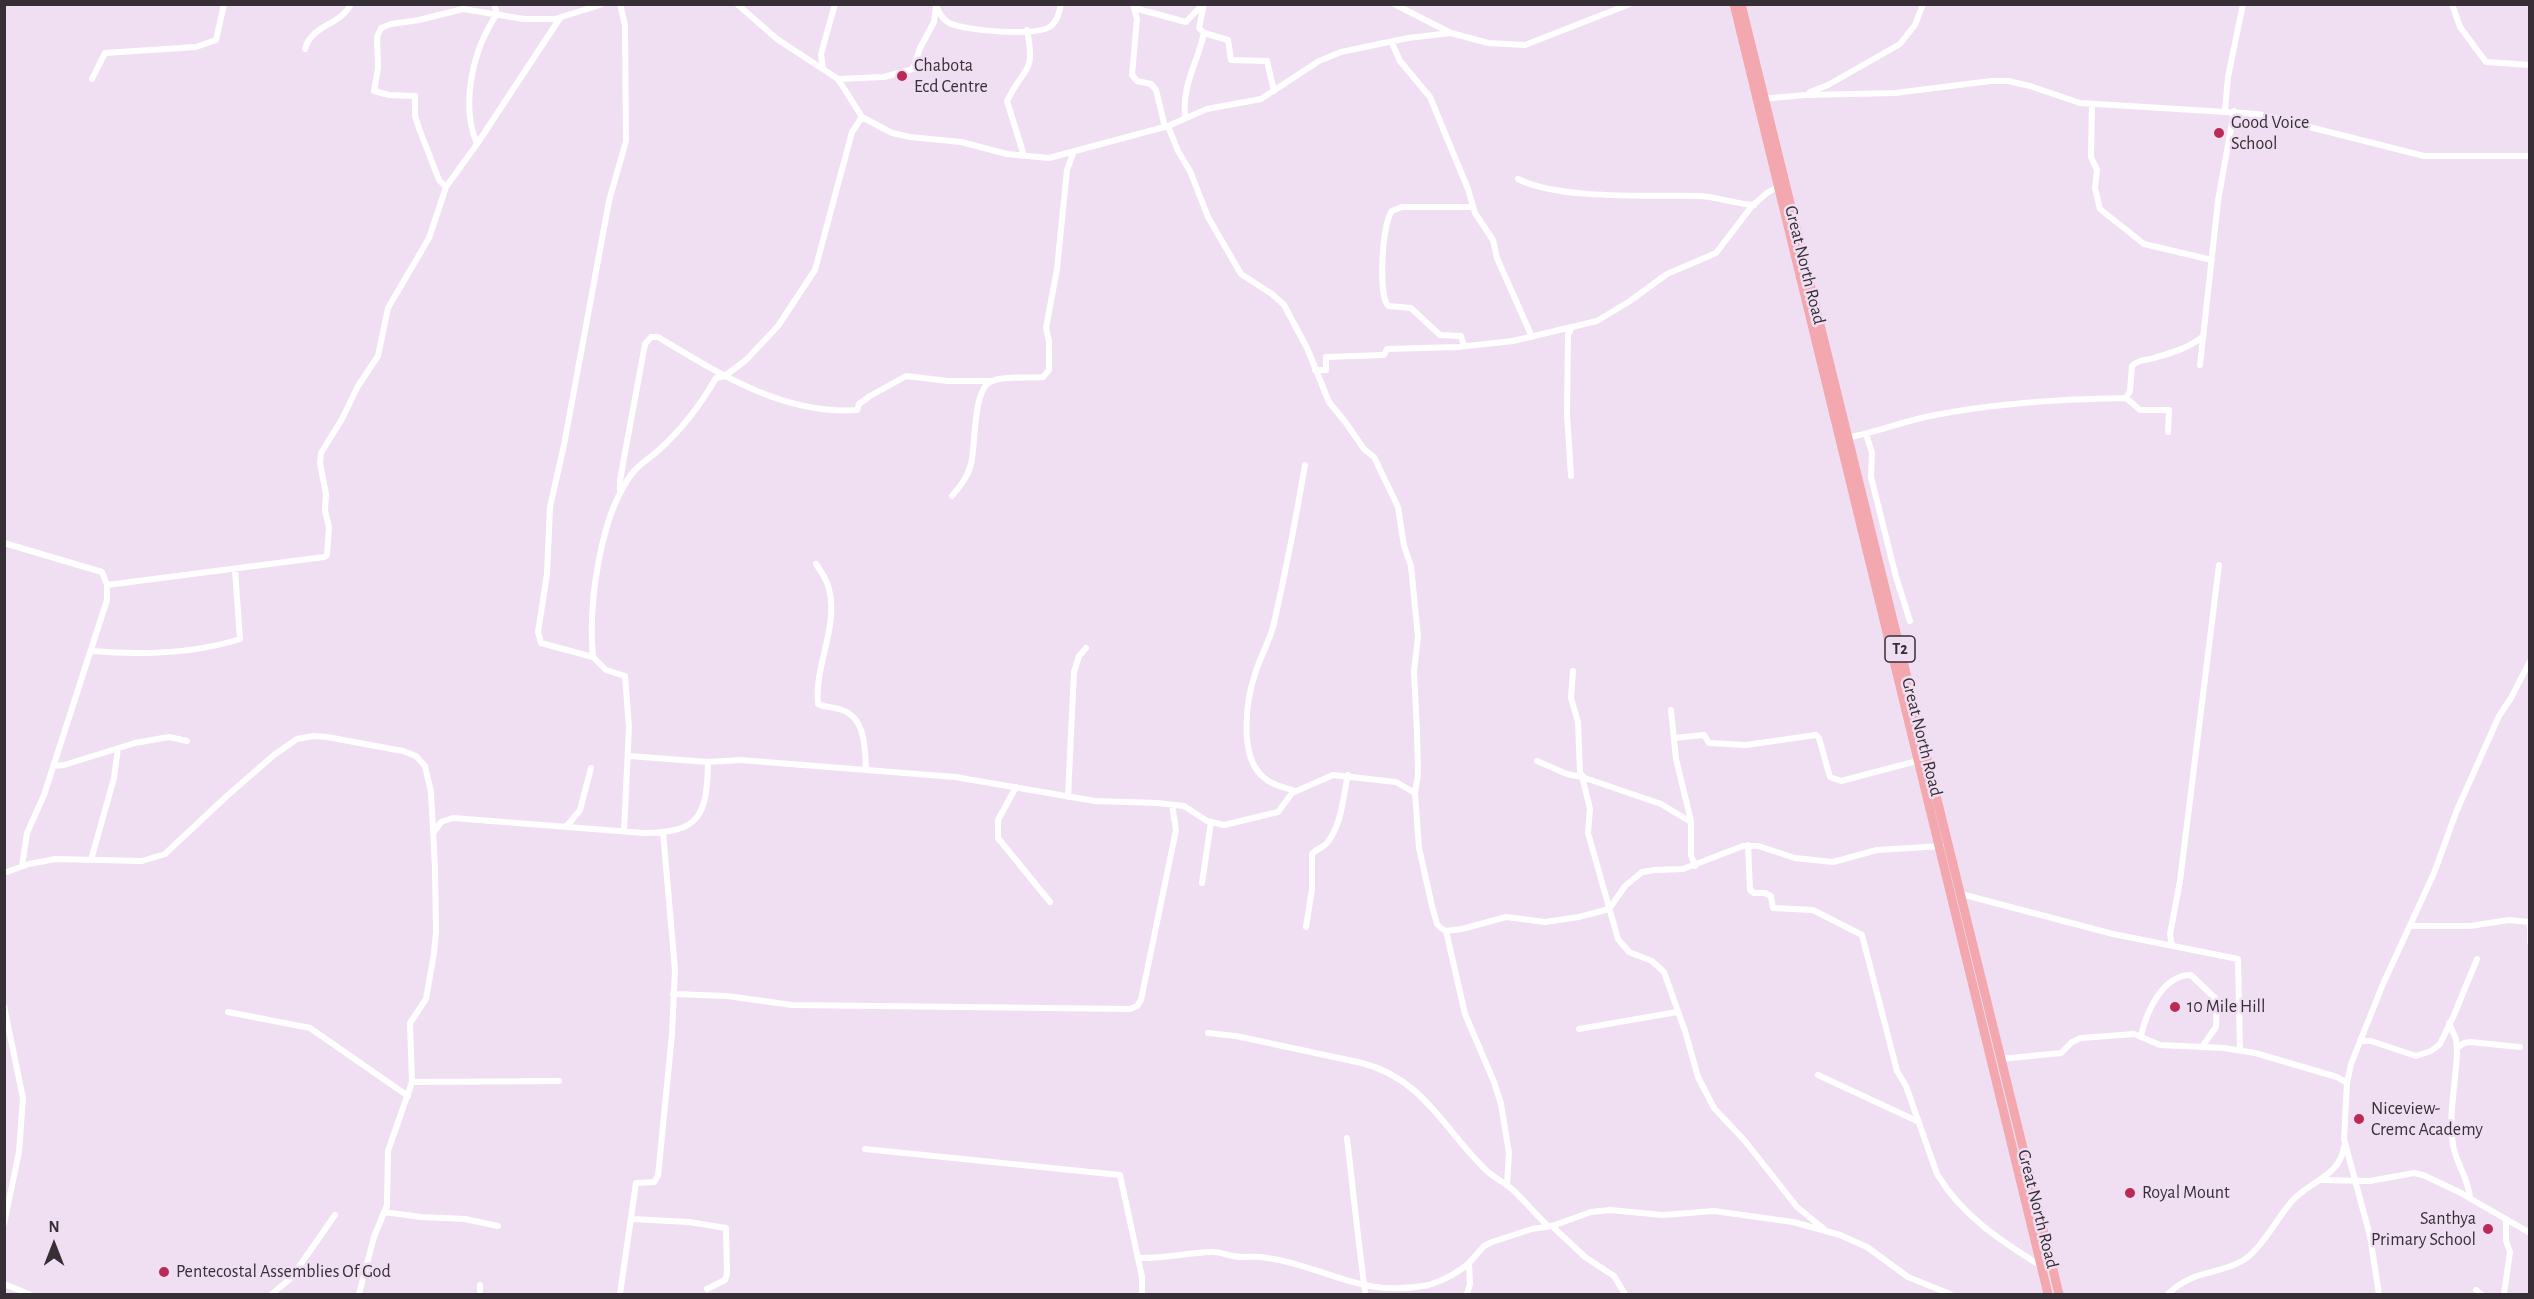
<!DOCTYPE html>
<html>
<head>
<meta charset="utf-8">
<style>
	body { margin:0 }
	#map { position:relative; width:2534px; height:1299px; overflow:hidden; background:#f0dff2; font-family:"Alegreya Sans",sans-serif }
	canvas { display:block }
	.frame { position:absolute; inset:0; border:6px solid #362f36; pointer-events:none }
	.north { position:absolute; left:24px; top:1215px; width:60px; height:60px; -webkit-text-stroke:4px #f0dff2; paint-order:stroke; rotate:0deg; font-size:16px; font-weight:700; line-height:24px; text-align:center; color:#362f36 }
	.north::after { content:''; display:block; margin:auto; width:21px; height:27px; background:#362f36; clip-path:polygon(50% 0,100% 100%,50% 72%,0 100%) }
</style>
</head>
<body>
<div id="map">
<canvas width="2534" height="1299"></canvas>
<div class="frame"></div>
<div class="north">N</div>
</div>
<script>
const context = document.querySelector('canvas').getContext('2d');
context.lineJoin = 'round';
function strokePath(path, color, width, dash) { context.strokeStyle = color; context.lineWidth = width; context.lineCap = dash ? 'butt' : 'round'; context.setLineDash(dash || []); context.stroke(path); }
function drawText(font, color, halo, rows, align = 'center') {
  context.font = font + ' "Alegreya Sans",sans-serif'; context.lineWidth = 5; context.setLineDash([]); context.textBaseline = 'middle'; context.strokeStyle = halo; context.fillStyle = color; for (const [text, x, y, turn = 0] of rows) {
    context.save(); context.translate(x, y); context.rotate((+turn || 0) * Math.PI / 180); context.textAlign = isNaN(turn) ? turn : align; if (halo) context.strokeText(text, 0, 0); context.fillText(text, 0, 0); context.restore();
  }
}
strokePath(new Path2D(`
	M620 4 625 25 626 141 609 201 564 445 550 507 547 574 538 632 541 643 593 657 606 670 625 676 629 727 624 831
	M737 4 777 39 838 79 862 117 892 133 910 137 961 142 1007 154 1049 158 1168 126 1207 109 1261 99 1319 61 1341 52 1408 38 1451 33 1488 43 1525 45 1630 4
	M935 4C938 11 942 19 949 23 966 31 1037 37 1051 26 1058 20 1059 12 1061 4
	M1133 4 1137 19 1132 75 1137 81 1151 84 1156 90 1165 127
	M1394 4 1451 33
	M2452 4 2460 27 2486 62 2530 65
	M1134 8 1186 22 1203 4
	M1204 33 1228 40 1231 60 1267 61 1274 91
	M1392 43 1400 61 1430 97 1468 189 1475 213 1493 240 1497 258 1532 337
	M305 49C312 24 340 26 351 4
	M823 69 821 54 835 4
	M92 79 105 53 196 47 216 40 224 4
	M838 79 884 77 913 69 920 48 934 22 936 7
	M1810 92 1828 85 1900 44 1915 25 1923 4
	M1761 99 1805 95 1895 93 1991 81H2008L2030 86 2080 103 2258 114 2424 156H2530
	M2092 104 2091 157 2097 170 2095 188 2100 209 2144 244 2212 260
	M2225 110 2228 77 2243 4
	M1185 118C1182 83 1197 65 1204 33L1199 28 1204 4
	M1168 126 1178 151 1190 171 1208 217 1241 274 1272 294 1284 305 1307 348 1329 402 1346 423 1364 449 1374 457 1398 507 1404 546 1411 566 1418 637 1414 671 1417 731 1418 775 1415 793 1419 848 1432 906 1437 924 1441 928 1446 931 1462 929 1506 917 1545 922 1579 917 1609 909 1625 886 1642 872 1655 870 1683 869 1743 846H1758L1795 858 1833 862 1877 850 1942 846
	M477 144 560 18
	M1024 156 1007 101C1024 65 1036 76 1027 30
	M1518 179C1559 200 1651 195 1700 196 1718 197 1735 204 1754 205
	M446 187 439 180 420 131 415 116V96L389 95 374 91 378 68 377 37 381 28 391 24 419 20 463 9 524 19H555L603 4
	M1571 329 1568 335 1567 414 1571 476
	M1464 346 1461 336 1440 335 1411 308 1388 306C1378 293 1382 223 1392 211L1402 207H1473
	M2200 365 2218 201 2234 111
	M1315 370H1326V357L1384 355 1387 349 1458 347 1513 341 1597 321 1630 301 1667 274 1716 253 1752 206 1767 193 1779 186
	M2126 398 2130 391 2132 366C2140 359 2144 361 2154 358 2171 353 2189 348 2202 337
	M1866 434 1872 453 1871 477 1896 577 1910 621
	M1846 438C1874 433 1901 422 1930 416 1994 403 2061 399 2126 398L2140 410H2169L2168 432
	M620 492V480L645 344 651 337H658C718 373 783 415 857 410L859 404 870 396 906 376 948 381H993
	M952 496C960 486 968 477 971 464 976 447 972 388 992 381 1007 375 1027 379 1043 377L1049 370V341L1046 328 1057 269 1067 170 1074 151
	M4 543 102 572 107 585V600L44 795 27 833 22 866
	M816 564C821 571 827 580 829 589 839 626 814 666 818 704 826 708 834 707 842 710 866 718 865 750 866 770
	M107 585 324 557 327 555 329 527 325 511 326 494 320 463 321 453 342 419 358 386 378 356 388 308 429 238 446 187 477 144C460 104 473 49 497 14L494 4
	M91 651C139 655 193 654 240 639L235 570
	M593 657C588 604 600 513 634 471 641 463 651 457 659 450 681 430 701 404 716 378L725 376 746 360 778 326 815 270 852 132 862 117
	M1573 671 1571 698 1578 722 1580 773 1585 778 1661 804 1691 822V855L1695 866
	M1671 710 1676 759 1691 821
	M1674 738 1704 735 1709 743 1746 745 1816 735 1819 738 1830 777 1841 781 1917 761
	M629 756 708 762 740 760 955 777 1095 801 1158 803 1184 806 1207 821 1224 825 1278 812 1292 793 1333 775 1396 782 1415 793
	M1537 761 1567 774 1581 777
	M53 766 64 765 135 743 169 737 187 741
	M1582 776 1590 809 1588 833 1618 939 1629 952 1652 961 1664 972 1685 1031 1698 1077 1714 1108 1745 1141 1797 1207 1824 1229
	M1016 787 998 820V838L1050 902
	M1295 791C1283 787 1271 785 1262 776 1239 754 1246 701 1255 674 1260 657 1270 641 1274 623 1286 570 1296 518 1305 465
	M1068 797 1074 672 1079 656 1086 648
	M566 827 580 810 591 768
	M434 832 441 822 453 818 644 833C701 833 707 814 708 762
	M1748 845 1750 890 1754 893H1765L1771 896 1773 908 1813 910 1862 935 1897 1071 1906 1086 1937 1174C1962 1216 2001 1241 2041 1266
	M91 860 114 778 118 748
	M4 873 29 864 55 859 142 861 165 854 228 795 274 755 297 739 314 736 327 737 403 751 416 756 425 766 431 792 435 868 436 932 434 953 426 999 410 1023 412 1082 388 1151 387 1205 374 1237 359 1294
	M1202 883 1211 822
	M1961 894 2113 934 2238 959 2240 1050
	M2530 922V942
	M2410 926H2470L2509 920 2529 922
	M1306 927 1312 889V854C1316 849 1323 848 1327 843 1342 825 1343 796 1348 775
	M1446 931 1465 1014 1494 1082 1501 1104 1509 1153 1507 1185
	M2172 946 2170 934 2180 881 2219 565
	M673 994 727 996 792 1005 1130 1009 1137 1006 1141 1000 1176 830 1172 805
	M4 1006 23 1098 19 1152 4 1224
	M228 1012 310 1028 408 1096
	M2449 1023 2456 1039 2457 1052C2456 1082 2448 1116 2453 1145 2456 1164 2469 1179 2470 1198
	M1579 1029 1677 1012
	M1208 1033 1236 1036 1362 1063C1424 1079 1444 1130 1487 1171 1495 1178 1505 1183 1513 1190 1525 1201 1536 1215 1548 1226
	M2141 1036C2146 1013 2162 975 2191 975L2217 1000 2216 1027 2202 1047
	M2360 1041H2371L2416 1056 2431 1051 2440 1044 2454 1015 2477 959
	M2457 1048 2464 1043 2470 1042 2520 1047
	M2001 1059 2061 1053 2072 1042 2081 1038 2134 1034 2160 1045 2224 1048 2255 1053 2337 1077 2347 1083
	M1818 1075 1917 1121
	M412 1082 559 1081
	M1347 1138C1353 1189 1358 1240 1365 1291
	M865 1149 1120 1175 1142 1277V1294
	M2321 1180 2370 1181 2414 1173 2423 1175 2459 1192 2530 1233
	M384 1212 421 1217 465 1219 498 1226
	M632 1219 689 1222 726 1228 727 1274 725 1280 707 1289
	M1552 1226 1585 1257 1614 1276 1625 1294
	M1138 1258C1163 1259 1186 1253 1211 1252 1219 1251 1225 1255 1233 1256 1242 1258 1252 1256 1261 1257 1326 1265 1358 1299 1429 1285 1444 1280 1457 1274 1469 1263
	M4 1284 29 1294
	M2476 1290 2481 1294
	M272 1294 291 1278 335 1215
	M480 1294V1285
	M620 1294 636 1183 654 1182 658 1176 672 1034 675 970 663 832
	M1467 1294 1470 1284 1469 1263 1484 1246 1492 1242 1532 1229 1552 1226 1591 1212 1610 1210 1663 1215 1714 1211 1793 1222 1840 1235 1867 1247 1908 1277 1950 1294
	M2168 1294C2194 1269 2215 1276 2242 1261 2261 1250 2277 1218 2292 1201 2310 1181 2340 1176 2344 1147
	M2379 1294 2370 1236 2344 1139 2347 1083 2351 1064 2383 984 2434 873 2457 810 2499 716 2511 698 2530 661
	M2504 1294 2510 1252 2506 1241V1219`), '#fff', 6);
strokePath(new Path2D(`
	M1734 4 2048 1294
	M1741 4 2059 1294`), '#f3a7af', 9);
for (const [x, y, r, color] of [
	[902,76,6,"#b92a57"],
	[2219,133,6,"#b92a57"],
	[2175,1007,6,"#b92a57"],
	[2359,1119,6,"#b92a57"],
	[2130,1193,6,"#b92a57"],
	[2488,1229,6,"#b92a57"],
	[164,1272,6,"#b92a57"]
]) { const dot = new Path2D(); dot.arc(x, y, r, 0, 2 * Math.PI); context.fillStyle = color; context.fill(dot); strokePath(dot, '#f0dff2', 2); }
for (const [x, y, w] of [
	[1900,649,30]
]) { const box = new Path2D(); box.roundRect(x - w / 2, y - 13, w, 26, 4.5); context.fillStyle = '#f0dff2'; context.fill(box); strokePath(box, '#362f36', 1.5); }
drawText('bold 16px', '#362f36', null, [
	["T2",1900,649]
]);
drawText('18px', '#362f36', '#f0dff2', [
	["Chabota",914,66],
	["Ecd Centre",914,87],
	["Good Voice",2231,123],
	["School",2231,144],
	["10 Mile Hill",2187,1007],
	["Niceview-",2371,1109],
	["Cremc Academy",2371,1130],
	["Royal Mount",2142,1193],
	["Santhya",2476,1219,"right"],
	["Primary School",2476,1240,"right"],
	["Pentecostal Assemblies Of God",176,1272]
], 'left');
drawText('18px', '#362f36', '#f0dff2', [
	["Great North Road",1805,265,76],
	["Great North Road",1922,737,76],
	["Great North Road",2038,1209,76]
]);
</script>
</body>
</html>
